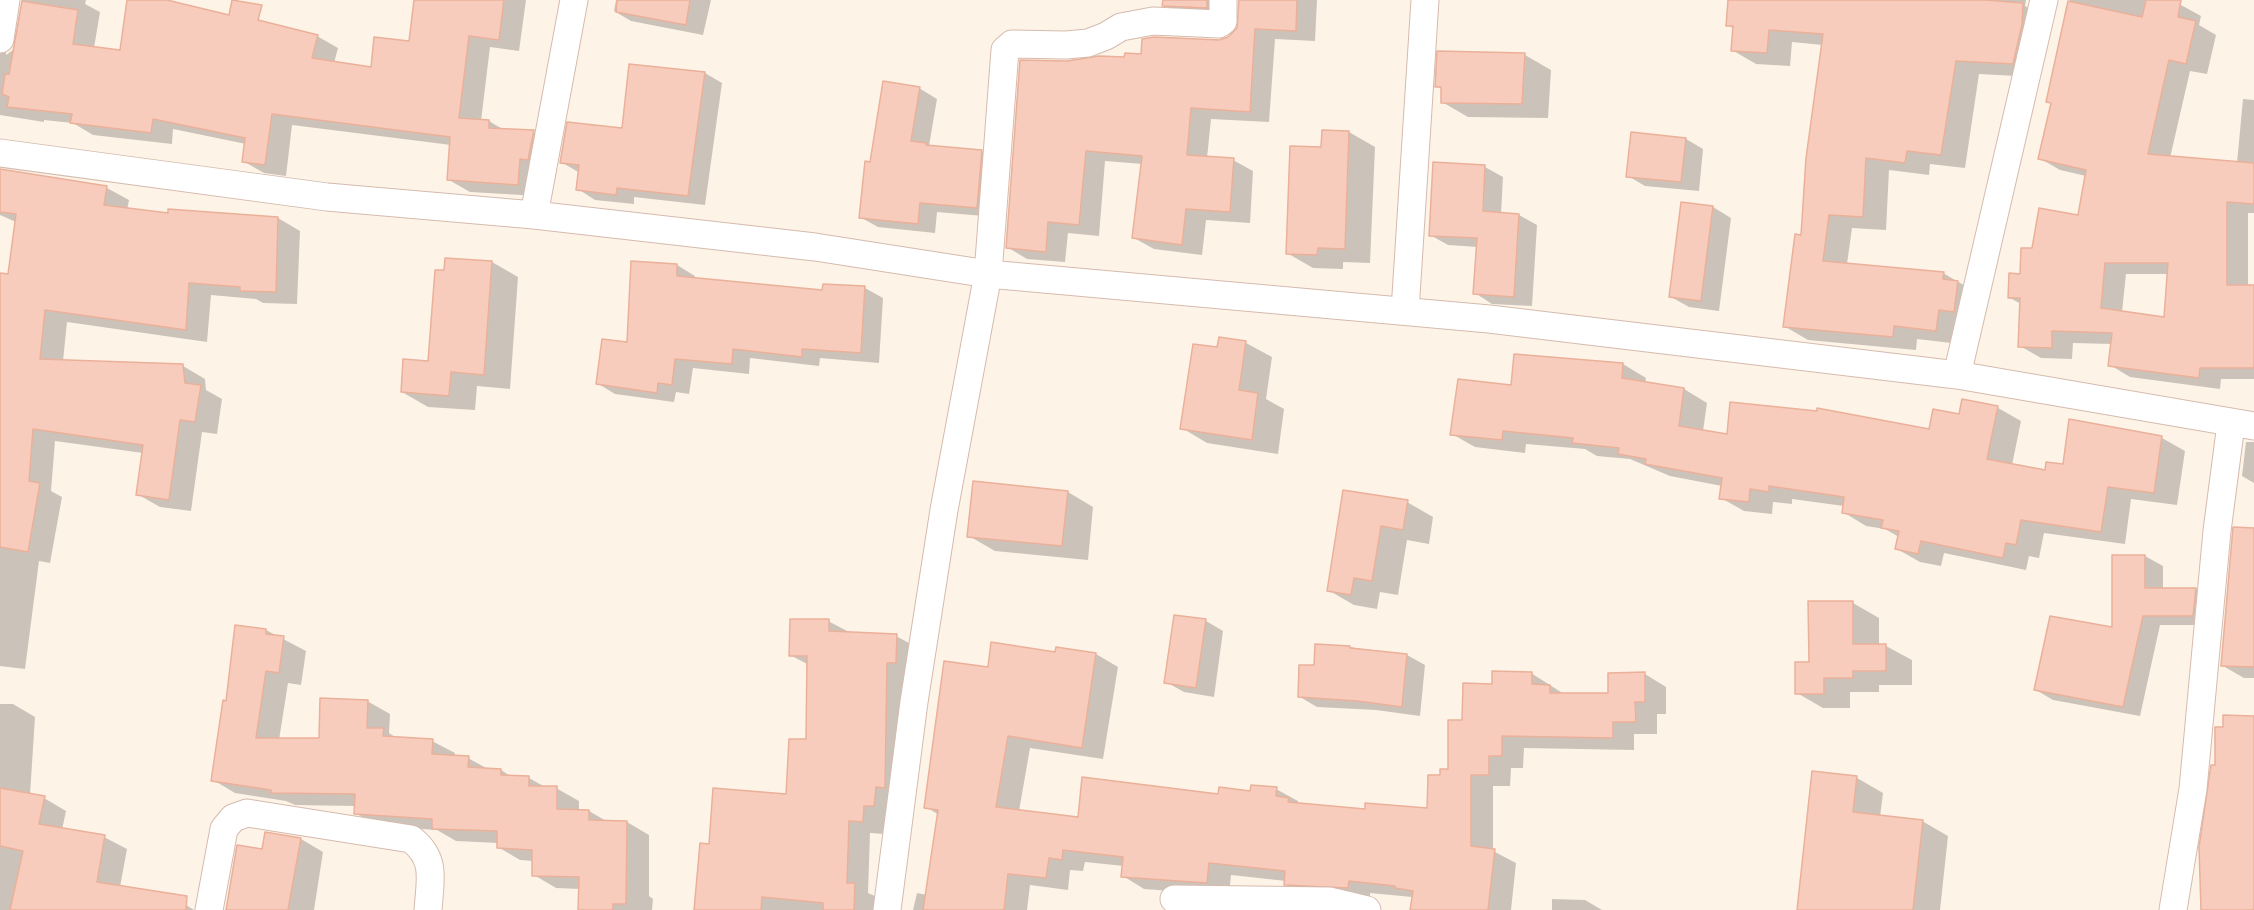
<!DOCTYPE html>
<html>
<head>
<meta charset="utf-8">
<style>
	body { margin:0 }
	canvas { display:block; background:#fef3e7 }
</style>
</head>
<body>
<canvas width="2254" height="910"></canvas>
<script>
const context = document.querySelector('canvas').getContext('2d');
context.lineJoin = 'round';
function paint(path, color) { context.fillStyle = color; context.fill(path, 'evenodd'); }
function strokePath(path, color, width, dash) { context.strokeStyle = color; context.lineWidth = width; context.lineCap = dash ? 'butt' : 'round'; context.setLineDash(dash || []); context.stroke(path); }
paint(new Path2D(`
	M22 0H86L85 4 100 12 94 48 121 52 317 36 338 48 334 63 372 69 410 43 416 0H526L519 51 490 47 481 121H489L504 130 533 132 554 144 539 196 470 192 449 180 451 145 292 125 286 176 264 173 243 161 246 144 173 129 172 144 93 135 73 123 44 120V122L0 115V36L6 39V55L13 50 17 42Z
	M616 0H711L703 35 631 21 614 11Z
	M1164 0H1233L1227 18 1184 16 1164 5Z
	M1240 0H1317L1315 41 1275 39 1269 122 1211 119 1207 158 1233 160 1253 171 1250 223 1206 220 1202 255 1154 249 1134 238 1143 164 1105 161 1099 236 1068 233 1065 262 1027 259 1007 247 1068 62 1126 59 1229 38 1238 29Z
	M1729 0H2026L2025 6 2047 18 2036 77 1979 74 1965 168 1930 164 1929 175 1889 170 1886 230 1852 228 1847 264 1943 273 1967 287 1960 344 1917 339 1916 350 1808 340 1784 326 1803 237 1823 45 1792 42 1790 66 1756 64 1732 50 1734 29 1728 25Z
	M2070 0H2172L2201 16 2199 25 2216 35 2207 74 2190 71 2170 158 2237 163 2243 99 2254 100V213H2248V287H2254V379H2221L2220 389 2130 377 2110 365 2113 344 2073 343 2072 359 2041 358 2020 346 2021 304 2010 298 2033 249 2079 217 2086 176 2060 170 2039 158 2052 104 2048 101ZM2126 274H2169L2165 318 2122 312Z
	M1439 53 1525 55 1551 70 1548 118 1468 117 1442 102 1443 90 1437 86Z
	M705 73 722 83 705 205 634 197V204L595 200 578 189 580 173 561 162 623 130Z
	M919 88 937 99 929 146 981 151 999 161 995 217 937 212 935 233 878 227 860 217 871 163Z
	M1349 132 1375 147 1370 263 1343 262V269L1313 268 1287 253 1322 148Z
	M1686 139 1703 149 1699 191 1645 186 1628 176Z
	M1434 164 1485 167 1503 177 1501 214 1519 215 1537 225 1532 306 1492 304 1475 293 1478 247 1448 245 1430 235Z
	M0 170 107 188 129 200 127 210 169 215 278 218 300 231 297 304 263 303 256 299 211 295 207 342 67 322 63 361 183 366 205 379 206 390 222 399 217 434 202 432 191 511 160 507 137 494 143 453 55 441 51 491 62 497 50 563 39 561 25 669 0 666V275L9 276 16 222 0 215Z
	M1683 203 1713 207 1731 218 1719 311 1689 307 1671 297Z
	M446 259 492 262 518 277 510 389 477 386 475 410 428 407 402 392 429 363Z
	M677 265 695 276 694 279 824 292 865 288 883 298 879 363 820 358 819 366 750 358 749 374 693 368 689 394 676 392 674 402 615 394 597 383 628 344Z
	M1246 343 1272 357 1266 399 1284 409 1278 454 1207 443 1182 428 1219 349Z
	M1623 364 1646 378 1645 383 1684 389 1707 403 1703 431 1728 436 1930 431 1960 416 1998 408 2021 421 2012 465 2046 472 2162 438 2185 451 2177 505 2131 499 2125 544 2044 533 2039 558 2029 556 2026 570 1944 553 1941 566 1920 562 1897 549 1899 537 1885 529 1866 526 1843 512 1844 506 1792 499V504L1773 502 1772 514 1744 511 1721 498 1722 486 1670 476 1630 459 1597 456 1585 449 1526 444 1525 453 1475 447 1452 434 1513 387Z
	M2246 442H2254V483L2242 476Z
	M1068 492 1093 507 1088 560 995 551 969 536Z
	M1344 492 1407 502 1433 517 1429 544 1407 540 1398 595 1380 592 1377 609 1354 605 1328 590Z
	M2254 527V678H2244L2223 666Z
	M2114 556H2145L2163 566V589H2196L2213 599 2211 625H2160L2140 716 2053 700 2036 690 2114 629Z
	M1853 603 1879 618V646H1886L1912 660V685H1879V692H1850V708H1823L1797 693 1810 663Z
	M828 621 851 633 896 636 918 648 896 818 885 817 884 834 870 833 868 893 877 897 876 910H695L710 846 788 796 807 741 809 665 790 655Z
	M1206 621 1223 631 1214 697 1184 692 1166 682Z
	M266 630 306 651 301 685 288 683 279 740H320L367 701 390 714 389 733 398 739 432 741 455 753 454 757 468 758 488 769 501 770 512 777 529 778 547 788H556L579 801V811H589L608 822H627L649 835V896L653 899 652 910H580V889L556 888 534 875V861L520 860 498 847V843L456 841 437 830 378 826 355 813 356 806 295 805 286 801 235 793 213 780 227 702Z
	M1349 647 1407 655 1425 665 1420 716 1376 710 1317 707 1300 697 1315 667Z
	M1056 653 1096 654 1118 667 1103 759 1030 748 1019 811 1079 818 1276 789 1298 801V804L1366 811 1428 809 1441 776 1449 770 1464 722 1494 685 1531 673 1564 694H1609L1645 674 1666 687V714H1657V734H1634V750L1524 748 1523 768H1511L1510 786H1493V851L1516 863 1511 910H1412V897L1370 893V900L1307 896 1286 884V881L1231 875 1229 895 1144 889 1123 876 1124 866 1085 862 1083 871 1070 870 1068 890 1030 885 1027 910H913L917 893 927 895 939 815 926 807 989 669Z
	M0 704H13L35 717 30 795 44 798 66 811 62 830 104 837 127 849 120 887 172 896 194 910H0Z
	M1857 778 1883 793 1880 817 1922 821 1948 836 1940 910H1798Z
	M301 839 323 852 314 910H226L263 851Z
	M1552 899 1585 900 1602 910H1552Z`), '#0003');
const building = new Path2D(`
	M127 0H167L229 15 232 0 262 5 258 20 318 35 312 58 371 67 374 37 409 41 414 0H504L499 40 469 36 459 118 489 120V128L534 130 528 160 520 159 518 185 447 180 450 137 272 114 265 165 242 162 245 138 153 119 151 133 70 123 72 114 7 107 9 97 2 94 5 74H9L22 1 78 10 73 44 120 50Z
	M617 0H690L686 25 616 12Z
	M1163 0H1207V8L1162 6Z
	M1239 0H1297L1296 31 1255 29 1250 112 1191 108 1187 155 1234 158 1230 212 1186 209 1182 245 1132 238 1142 156 1086 151 1079 225 1048 222 1046 252 1006 248 1020 60 1067 61 1099 56 1124 57 1125 53 1141 54 1142 39 1154 37 1219 40 1228 37 1237 28Z
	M1728 0H1985L2023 3 2022 24 2013 64 1956 61 1941 155 1907 151 1905 163 1866 158 1863 217 1829 215 1823 261 1944 272 1943 279 1958 281 1954 312 1939 310 1936 331 1894 326 1893 337 1783 327 1795 234 1801 235 1806 158 1823 34 1769 30 1767 53 1731 51 1733 26H1726Z
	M2146 0H2181L2178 17 2196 21 2186 64 2169 60 2148 154 2254 163V204L2227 202V285H2254V368H2200L2199 378 2108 366 2112 333 2052 331V348L2018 347 2020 298H2008L2009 273 2020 274 2021 248H2032L2039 208 2078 215 2086 170 2038 159 2051 103 2046 102 2068 1 2142 17ZM2105 263H2168L2164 317 2101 308Z
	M1437 51 1525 53 1522 104 1441 103V87H1435Z
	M629 64 705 72 688 196 617 188 616 195 576 190 579 165 560 163 567 122 622 128Z
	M883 81 920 87 911 141 927 143 926 145 982 150 977 208 920 203 918 224 859 218 865 161 870 162Z
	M1322 130 1349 131 1345 249 1318 248 1317 255 1286 254 1290 146 1321 147Z
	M1631 132 1686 138 1681 182 1626 177Z
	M1433 162 1485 165 1483 211 1519 214 1514 297 1473 294 1477 238 1429 236Z
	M0 169 107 186 104 205 168 213V209L278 217 276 292 240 291V287L189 283 186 330 45 310 40 359 183 364 185 383 201 385 195 422 180 420 169 500 136 495 143 445 33 429 29 481 40 483 28 552 0 547V273L8 274 16 214 0 212Z
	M1681 202 1713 206 1701 301 1669 297Z
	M445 258 492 261 484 375 451 372 449 396 401 392 403 359 428 361 435 270H444Z
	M631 261 677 264V276L822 290 823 284 865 286 861 353 802 349V357L733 349 732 364 675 359 672 385 658 383 657 393 596 384 602 339 627 342Z
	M1219 337 1246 341 1239 390 1258 393 1252 440 1180 429 1193 344 1217 347Z
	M1514 354 1623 363 1622 378 1684 388 1679 426 1727 434 1730 402 1817 411V408L1929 429 1933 409 1959 414 1962 399 1998 406 1987 459 2045 470 2046 462 2063 464 2069 419 2162 436 2154 493 2108 487 2101 532 2021 520 2016 545 2006 543 2003 558 1921 541 1918 554 1895 549 1899 531 1881 528 1883 520 1842 513 1844 497 1769 486V492L1750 489 1749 502 1719 499 1722 478 1645 464 1646 459 1618 454 1619 448 1572 443 1573 438 1503 431 1502 440 1450 435 1458 379 1511 385Z
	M973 481 1068 491 1062 546 967 537Z
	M1343 490 1408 500 1403 530 1381 526 1372 581 1354 578 1351 595 1327 591Z
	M2233 527 2254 528V667L2221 666Z
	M2112 555H2145V588H2196L2193 616H2143L2123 707 2034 690 2050 616 2112 627Z
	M1808 601H1853V644H1886V671H1853V678H1824V694H1795V662H1809Z
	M1174 615 1206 619 1196 688 1164 683Z
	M790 619H829V631L897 634 896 663H887L885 788 876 787 874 806H864L863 822 849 821 847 883H855L854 910H823V903L762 897 761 910H694L700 843 709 844 713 788 786 794 789 739H806L807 656H789Z
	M235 625 266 629V634L284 636 279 673 266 671 256 738H319L320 698 368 700 367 728H384L383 736 433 739 432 754 469 756 468 767 501 769V775L529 776V786H557V809L589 810V820L627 821 626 904H613V910H578L579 877 532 876V850L497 848V831L432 829V819L354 814 355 794 271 793V790L211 781 223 700 226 701Z
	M991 642 1055 652 1056 647 1096 653 1082 748 1008 736 996 807 1078 817 1082 777 1218 794 1219 787 1250 791 1251 785 1277 787 1276 796 1289 798 1288 802 1365 809V803L1427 808 1428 775H1440V769H1448V720H1462L1463 683 1492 684V671L1532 672V684L1550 685V693H1608V673L1645 672V702H1635L1636 722H1613V738L1502 736V756H1489V775H1471V846L1495 849 1488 910H1410L1413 891 1395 888V886L1349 881 1348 888 1284 885 1285 871 1209 863 1207 883 1121 877 1123 857 1063 850 1062 860 1049 858 1046 878 1008 874 1004 910H923L938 810 924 808 944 661 988 667Z
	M1315 644 1350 646V648L1407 654 1402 707 1357 701 1298 697 1299 665H1314Z
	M2223 715 2254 716V910H2201L2199 847 2211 765H2215V727H2223Z
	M1812 771 1857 776 1853 812 1923 820 1913 910H1797Z
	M0 788 45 796 39 824 105 835 97 882 187 896 186 910H10L23 851 0 846Z
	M265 832 301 838 288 910H226L237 845 262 849Z`);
paint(building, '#f7ccbc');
strokePath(building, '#ebb09a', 1.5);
const street = new Path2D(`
	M0 39 6 0
	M0 153 327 197 534 215 815 247 988 274 1489 319 1957 375 2254 426
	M534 215 574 0
	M1405 311 1425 0
	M1957 375 2044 0
	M1174 899 1329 901 1367 910
	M209 910 224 829 233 818 247 813 411 839C437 859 430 880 428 910
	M887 910 914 702 944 510 988 274 1005 50 1012 44 1066 45 1088 43 1106 36 1121 27 1153 21 1219 24 1223 21V0
	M2173 910 2193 789 2217 531 2231 424`);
strokePath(street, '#d5bbae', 29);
strokePath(street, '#fff', 27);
</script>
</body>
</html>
